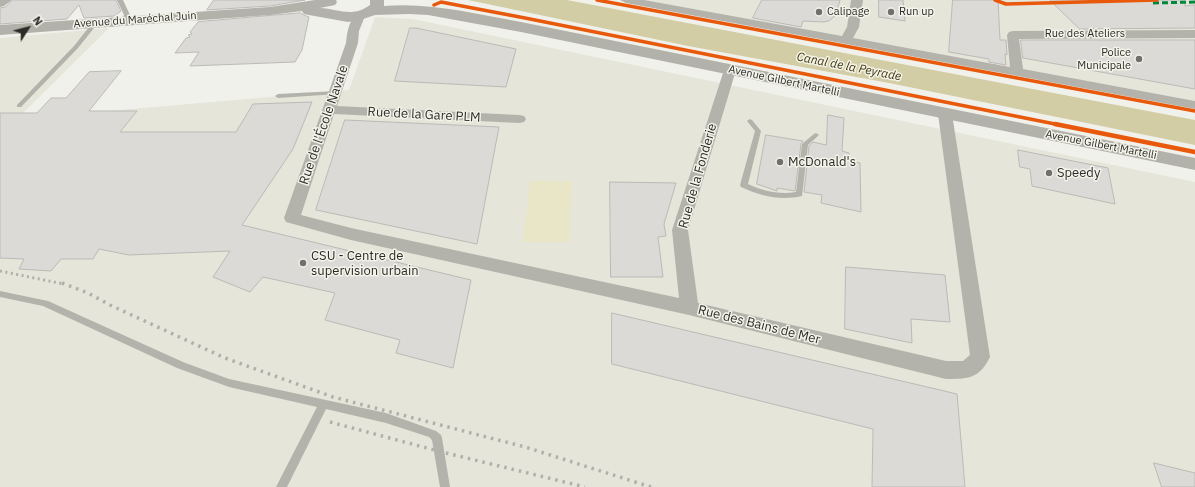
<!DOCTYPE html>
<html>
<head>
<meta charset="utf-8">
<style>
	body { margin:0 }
	#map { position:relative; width:1195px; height:487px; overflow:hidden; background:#f1f1ec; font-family:"IBM Plex Sans",sans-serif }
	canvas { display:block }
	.north { position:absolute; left:8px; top:8px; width:40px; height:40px; -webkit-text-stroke:3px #f4f3e9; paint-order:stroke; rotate:54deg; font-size:11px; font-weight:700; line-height:16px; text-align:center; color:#2c2b28 }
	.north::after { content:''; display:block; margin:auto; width:14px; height:18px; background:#2c2b28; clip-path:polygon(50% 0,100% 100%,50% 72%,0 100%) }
</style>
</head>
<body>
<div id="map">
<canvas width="1195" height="487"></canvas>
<div class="north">N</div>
</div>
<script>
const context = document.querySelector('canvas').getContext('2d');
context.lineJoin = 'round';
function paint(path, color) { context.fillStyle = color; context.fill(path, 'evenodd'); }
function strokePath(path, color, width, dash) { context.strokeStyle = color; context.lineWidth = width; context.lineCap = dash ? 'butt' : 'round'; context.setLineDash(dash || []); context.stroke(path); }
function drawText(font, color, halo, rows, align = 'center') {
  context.font = font + ' "IBM Plex Sans",sans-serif'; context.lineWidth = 3; context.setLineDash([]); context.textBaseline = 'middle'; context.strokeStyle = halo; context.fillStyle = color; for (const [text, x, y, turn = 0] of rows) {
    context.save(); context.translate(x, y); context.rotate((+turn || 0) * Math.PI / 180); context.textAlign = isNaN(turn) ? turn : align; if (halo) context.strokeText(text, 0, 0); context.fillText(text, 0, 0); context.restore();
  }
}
paint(new Path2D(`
	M642 0H1195V101L889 45Z
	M375 17 413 19 1195 182V487H0V38L109 28 17 119 349 90Z`), '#e6e5da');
paint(new Path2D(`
	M530 181H572L569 242H523Z`), '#e9e5c7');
paint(new Path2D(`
	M468 0H567L1195 120V145L889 83 688 46Z`), '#d2cda4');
const building = new Path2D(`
	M13 0H116L121 11 114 16 84 18 79 5 67 19 0 24V8L5 7Z
	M214 0H305L270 6 207 10Z
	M762 0H840L836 15 829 21 823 22 803 21 801 27 753 18Z
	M879 0H903L905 21 879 17Z
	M953 0H998L1000 40H1006L1007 55 1005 54 1006 65 989 62V59L949 52Z
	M1050 0H1185V6L1195 5V28L1080 29Z
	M301 13 304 15 309 17 302 50 295 62 190 66 199 52 175 53 186 38 190 37 188 35 192 34 190 32 198 22Z
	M410 28H416L516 49 506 87 395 81Z
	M1021 40H1195V89L1023 58Z
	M121 71 89 111H137L120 132H236L253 104 312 102 293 149 242 225 471 280 453 368 396 353 400 340 325 320 335 293 263 277 250 292 213 277 230 251 129 255 99 249 93 259H61L51 271 19 269 24 259 0 258V113H37L51 98H66L89 72Z
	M828 115 844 118 842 151 849 153V161L860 163 861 212 821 203 822 195 804 192 809 146 813 142 826 145Z
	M345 120 499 127 477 244 316 210Z
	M766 135 803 141 801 144 795 191 777 188V191L757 184Z
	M1018 150 1108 168 1115 204 1032 186 1030 169 1020 167Z
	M610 182 676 183 664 224 666 236 658 237 663 277H611Z
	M846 267 945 275 950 322 911 319 912 343 845 329Z
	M612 313 957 394 965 487H872L873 429 612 364Z
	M1154 463 1195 473V487H1162Z`);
paint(building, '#dbdad6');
strokePath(building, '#bbbab6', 1);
paint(new Path2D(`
	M117 0H123L130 15 125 22 120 21 124 15Z
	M93 22 98 23 78 48 21 107H17V105L74 46Z
	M336 91 339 93 338 94 278 98 275 96 278 94Z
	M750 119 752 120 761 131 748 184C763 191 779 195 796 192L802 144 814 134 816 133 819 135 808 145 802 196C781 201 760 196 741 187L740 185 755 131 747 121Z
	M0 291 48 301 183 362 229 379 386 413 436 431 441 435 442 438 450 487H440L432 440 429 437 386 423 326 409 287 487H276L317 407 229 387 177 368 43 306 0 297Z`), '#b4b3ab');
paint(new Path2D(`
	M0 0H12L4 6 0 7Z
	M620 0H644L842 36 847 27 851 0H863L859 27 853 38 1010 67 1007 35 1009 32 1013 31 1195 30V38L1019 39 1023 69 1195 101V109L626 3Z
	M359 13 363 14 365 16 359 31 358 43 337 106 519 115 524 116 526 119 524 122 519 123 334 114 301 215 351 228 679 298 672 230 724 70 726 67H734L736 70 688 230 698 303 946 361H963L970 355 938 114 940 111 945 110 950 111 952 114 990 357C979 379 968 379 946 379L689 315 351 240 286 222 284 218 346 43C347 32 349 23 355 14Z`), '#b4b3ab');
paint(new Path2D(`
	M315 0H336L337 2 335 5 320 8C338 9 353 18 370 5V0H384V6C430 2 476 14 521 22L1195 158V170L521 32 428 15 409 14 375 15 360 20 348 22 309 15 304 14 302 11 270 15 0 35V25L270 7Z`), '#b2b1aa');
strokePath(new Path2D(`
	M0 271 64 284`), '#b0afaa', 3, [2, 3.5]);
strokePath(new Path2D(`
	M62 283 88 293 110 305 225 358 333 397 525 447 651 487
	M330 422 438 451 585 487`), '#b0afaa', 3.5, [2.5, 5]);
strokePath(new Path2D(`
	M1153 3 1195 2`), '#00873e', 3, [6, 3]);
strokePath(new Path2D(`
	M597 0 1195 111
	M995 0 1006 4 1157 0
	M434 5 441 2 525 18 1060 125`), '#e8590c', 3.5);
strokePath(new Path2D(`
	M1055 124 1195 152`), '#e8590c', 4.5);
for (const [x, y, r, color] of [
	[819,12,4,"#71706d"],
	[891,12,4,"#71706d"],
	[1139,59,4,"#71706d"],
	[780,162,4,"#71706d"],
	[1049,173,4,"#71706d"],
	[303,263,4,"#71706d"]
]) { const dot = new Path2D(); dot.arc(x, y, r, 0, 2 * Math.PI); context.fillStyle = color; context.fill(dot); strokePath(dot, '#f4f3e9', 1.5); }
drawText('11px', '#2c2b28', '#f4f3e9', [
	["Calipage",827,12],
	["Run up",899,12],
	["Police",1131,53,"right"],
	["Municipale",1131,66,"right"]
], 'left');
drawText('11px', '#2c2b28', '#f4f3e9', [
	["Avenue du Maréchal Juin",135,20,-4],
	["Rue des Ateliers",1085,34],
	["Avenue Gilbert Martelli",784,81,12],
	["Avenue Gilbert Martelli",1101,145,11]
]);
drawText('italic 12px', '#3d3709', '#f4f3e9', [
	["Canal de la Peyrade",849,67,11]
]);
drawText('13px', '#2c2b28', '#f4f3e9', [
	["Rue de la Gare PLM",424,115,3],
	["Rue de l'École Navale",324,125,-71],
	["Rue de la Fonderie",698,176,-74],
	["Rue des Bains de Mer",759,325,14]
]);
drawText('13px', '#2c2b28', '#f4f3e9', [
	["McDonald's",788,162],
	["Speedy",1057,173],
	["CSU - Centre de",311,256],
	["supervision urbain",311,271]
], 'left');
</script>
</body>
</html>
